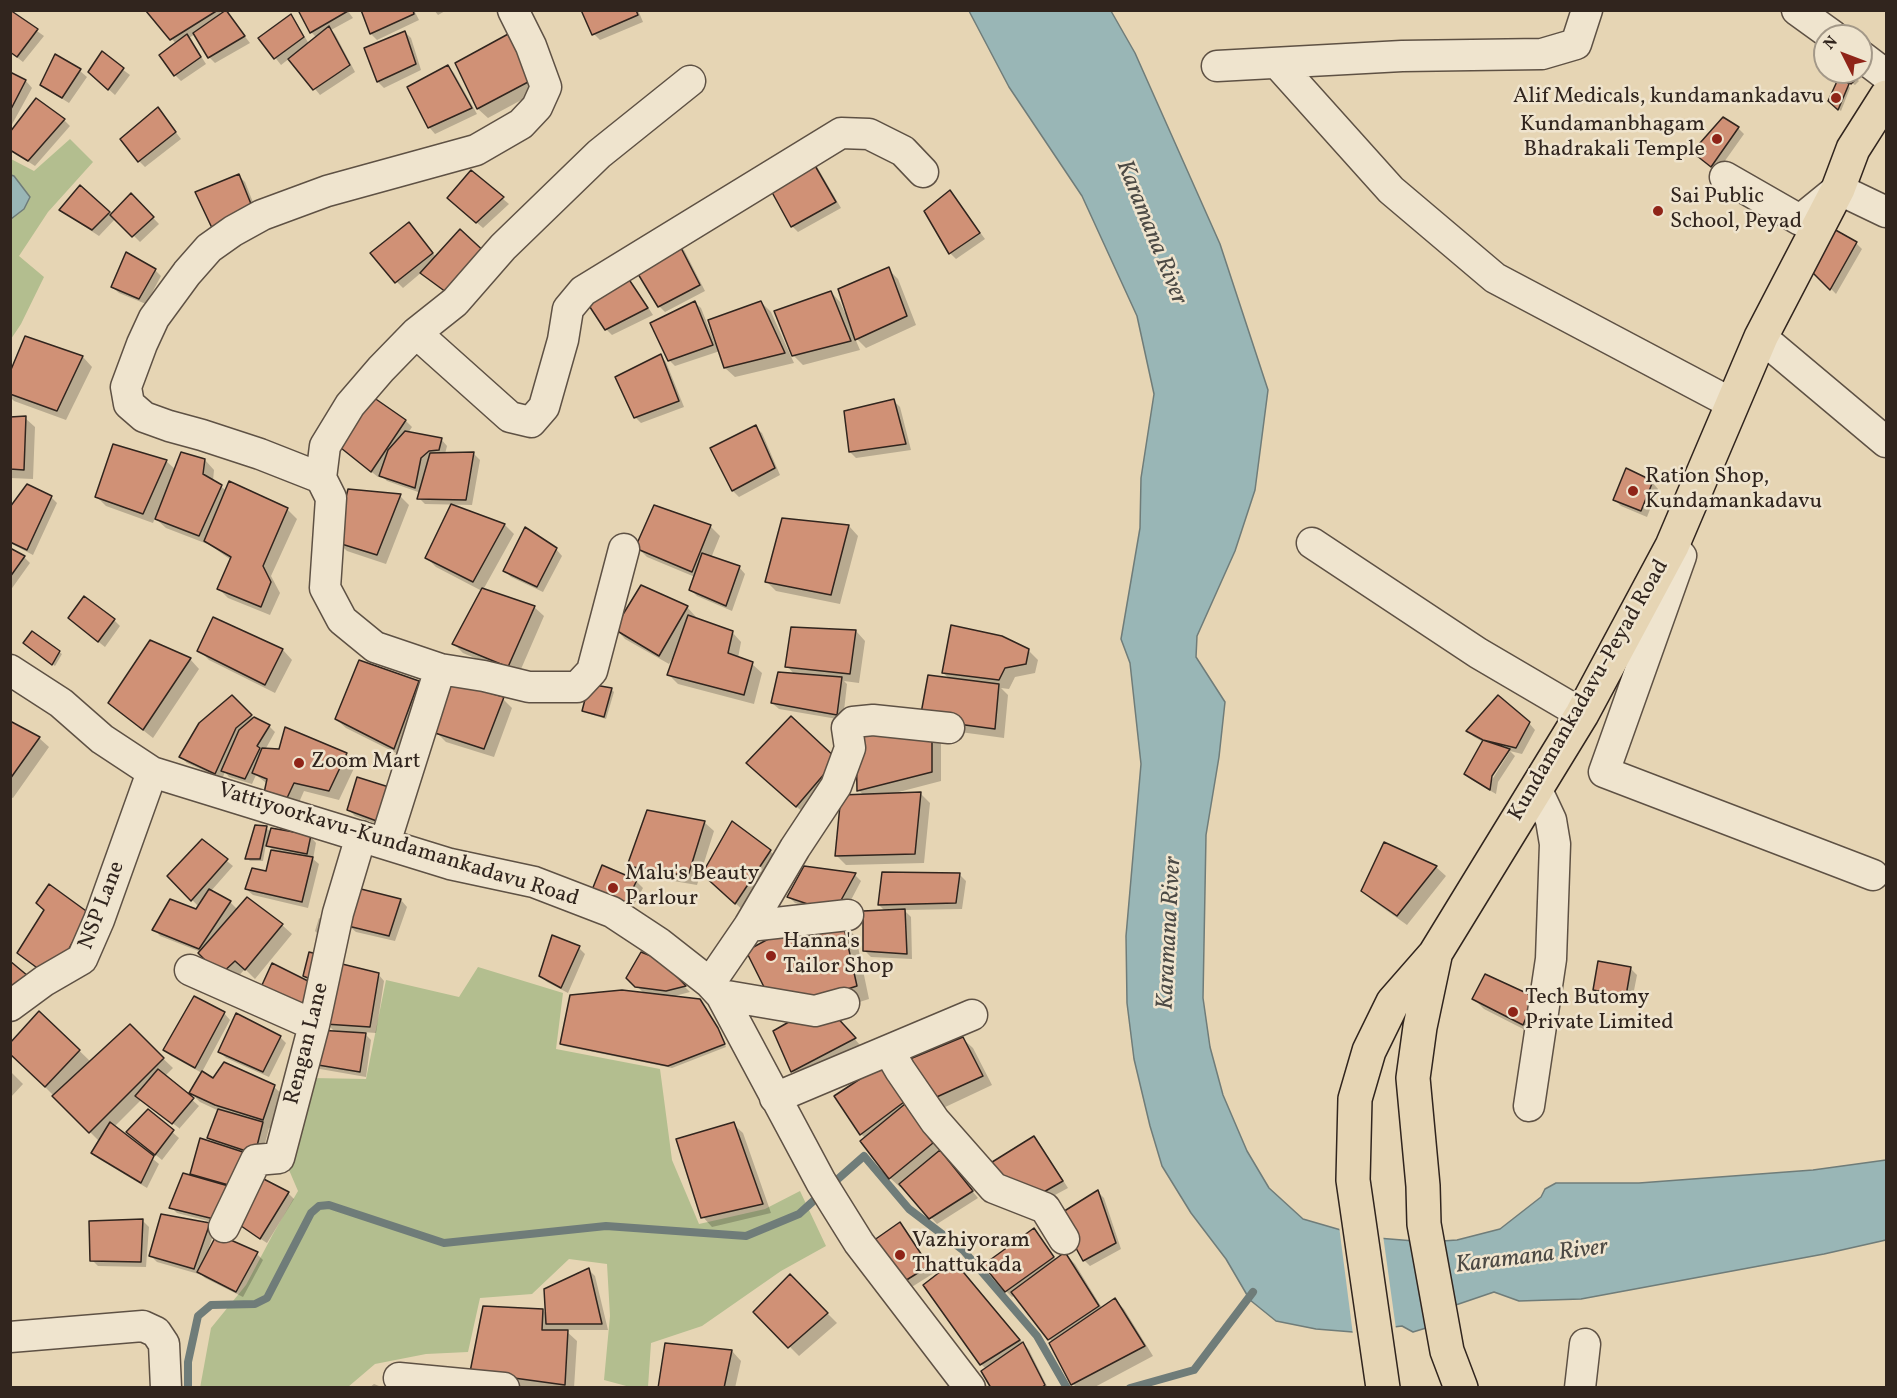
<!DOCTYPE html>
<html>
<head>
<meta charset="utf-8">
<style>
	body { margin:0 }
	#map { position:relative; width:1897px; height:1398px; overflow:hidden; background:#e6d5b4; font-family:Vollkorn,serif }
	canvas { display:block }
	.frame { position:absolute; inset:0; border:12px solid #31251e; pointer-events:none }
	.north { position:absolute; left:1813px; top:24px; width:60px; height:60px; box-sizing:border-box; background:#efe4ce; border:2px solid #a39888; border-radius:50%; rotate:312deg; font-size:16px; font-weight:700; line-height:24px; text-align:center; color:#31251e }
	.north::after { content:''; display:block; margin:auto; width:21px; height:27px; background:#8f2418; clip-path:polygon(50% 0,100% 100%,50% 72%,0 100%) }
</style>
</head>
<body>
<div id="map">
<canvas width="1897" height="1398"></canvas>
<div class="frame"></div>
<div class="north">N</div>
</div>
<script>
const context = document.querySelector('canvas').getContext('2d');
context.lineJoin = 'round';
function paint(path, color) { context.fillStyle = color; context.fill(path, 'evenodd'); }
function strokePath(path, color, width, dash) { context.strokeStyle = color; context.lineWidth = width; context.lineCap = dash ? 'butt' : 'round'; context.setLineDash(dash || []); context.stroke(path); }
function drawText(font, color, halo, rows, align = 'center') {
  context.font = font + ' Vollkorn,serif'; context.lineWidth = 5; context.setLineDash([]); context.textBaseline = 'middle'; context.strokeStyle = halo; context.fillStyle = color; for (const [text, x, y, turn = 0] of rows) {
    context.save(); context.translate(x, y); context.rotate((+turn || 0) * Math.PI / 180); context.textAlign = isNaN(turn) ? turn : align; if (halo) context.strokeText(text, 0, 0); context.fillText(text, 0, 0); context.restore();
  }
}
paint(new Path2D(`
	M70 139 93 162 48 212 19 256 44 277 21 324 11 339V159L34 171Z
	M478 967 563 993 556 1049 660 1069 672 1160 699 1224 765 1209 800 1191 826 1246 781 1271 702 1326 651 1343 648 1387H630L604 1380 610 1316 607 1264 569 1259 532 1294 480 1298 468 1352 426 1354 375 1364 348 1387 200 1388 211 1328 246 1285 273 1234 298 1191 286 1163 312 1078 366 1079 386 980 459 997Z`), '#b3be8f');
const water = new Path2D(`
	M969 11H1111L1135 53 1220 244 1268 390 1255 490 1235 551 1197 636 1196 657 1225 702 1219 757 1206 835 1203 998 1210 1047 1223 1095 1247 1151 1269 1188 1303 1219 1365 1237 1427 1242 1457 1240 1500 1229 1541 1197 1545 1189 1556 1183H1639L1813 1170 1886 1160V1240L1824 1254 1581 1299 1519 1301 1494 1292 1444 1309 1426 1328 1413 1332 1402 1326 1353 1332 1316 1329 1276 1321 1250 1300 1226 1259 1191 1213 1162 1166 1150 1126 1134 1059 1127 1003 1126 936 1141 764 1130 663 1121 639 1140 528 1141 478 1154 394 1137 316 1082 196 1009 87Z
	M11 175 14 176 30 197 24 209 11 219Z`);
paint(water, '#99b6b6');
strokePath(water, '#6f7c79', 1.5);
paint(new Path2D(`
	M1339 1226 1366 1234 1383 1235 1396 1329 1353 1335Z`), '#e6d5b4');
paint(new Path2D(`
	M150 10H219L222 15 226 12 250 43 215 63 209 57 195 34 189 38 206 64 181 81 175 75 176 44Z
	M347 10 353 18 331 30 335 34 355 72 320 95 290 58 281 65 260 38 290 16 296 22 309 44 317 38 311 32Z
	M362 10H414L419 20 377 40 371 34Z
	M434 10H447L438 15Z
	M583 10H638L643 22 600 40 594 34Z
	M10 12 44 36 23 62 10 52Z
	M405 32 411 38 421 70 384 88 378 82 366 49Z
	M510 35 538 91 488 118 478 109 457 63Z
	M102 54 130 75 115 95 96 78Z
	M55 56 80 71 87 77 69 103 48 90 42 84Z
	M448 66 454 73 477 114 435 134 429 127 409 88Z
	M1848 72H1850L1859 81 1855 85 1846 79Z
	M10 73 26 81 32 88 10 128Z
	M1848 85 1850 88 1841 111 1829 101Z
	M158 109 181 139 145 167 139 161Z
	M64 120 70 126 35 166 10 150Z
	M1738 128 1744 134 1717 172 1700 158Z
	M816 165 841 208 798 232 792 226Z
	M471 172 509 204 483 228 455 204Z
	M239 176 245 182 258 215 219 233Z
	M80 187 112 216 131 195 159 224 140 242 116 218 99 236 67 215 61 209Z
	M950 192 985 239 956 259 950 253Z
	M415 230 436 257 457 301 422 272 403 288 397 282Z
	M1856 243 1862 249 1836 294 1811 268Z
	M677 244 684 250 705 291 665 312 659 306Z
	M888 269 898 279 916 325 866 348 854 336 860 350 803 365 793 355 831 292 840 302 845 313 847 312Z
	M155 270 161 276 146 304 119 293 112 287Z
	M626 277 632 283 653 315 612 335 606 329Z
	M694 302 701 308 716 346 761 302 771 312 794 363 735 377 725 368 720 351 675 366 669 360Z
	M25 338 83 357 92 367 66 420 14 401 10 397V376Z
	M660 356 666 362 684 407 641 423 635 417Z
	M371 397 406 421 412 427 408 433 441 439 447 446 445 454H474L480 460 472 505 425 504 419 498 421 493 387 481 380 474 378 477 344 450Z
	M894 401 900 407 911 450 856 458 850 452Z
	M25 418 35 427 33 479 10 478V419Z
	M755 427 762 433 780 475 739 497 733 491 712 448Z
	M205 460 214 470 213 481 227 491 287 509 297 519 271 576 280 593 270 615 228 598 219 589 231 560 210 545 166 528 155 518 153 523 106 506 96 496 166 461 176 470Z
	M1652 482 1658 489 1647 517 1621 506 1615 500Z
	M400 496 409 505 386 564 347 551 337 541Z
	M51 497 57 503 33 555 10 543V509Z
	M451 506 505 525 514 534 483 590 534 607 544 616 518 676 463 653 454 644 482 591 436 567 426 557Z
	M654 506 711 527 720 536 711 558 739 567 745 574 732 611 697 596 690 589 695 577 647 557 637 547Z
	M849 526 858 536 840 604 776 591 767 582Z
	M10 549 24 557 30 563 10 591Z
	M556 549 562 556 543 592 511 577 505 571Z
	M687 607 696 617 695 619 732 632 741 642 738 658 752 664 762 673 754 704 678 684 669 675 675 657H673L669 664 625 639 616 629Z
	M213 619 283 650 292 660 275 693 209 660 199 650Z
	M114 620 120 626 105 647 76 624Z
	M856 631 865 641 859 683 844 681 847 684 843 720 779 709 772 703 795 675 787 666Z
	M28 645 59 652 62 654 55 666Z
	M1028 650 1038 660 1035 673 1015 677 1009 689 1001 688 1008 695 1004 738 931 728 950 679 943 673Z
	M190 659 199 669 153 738 120 712 110 703Z
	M418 682 428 692 404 757 346 728 336 719Z
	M611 689 614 692 606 719 587 713 584 710Z
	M231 697 255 719 269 726 275 732 265 750H280L286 729 346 754 356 764 339 800 304 791 297 807 256 775 252 784 229 777 225 772 222 779 187 763 181 757Z
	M503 699 512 708 494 757 446 742 437 733Z
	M10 723 39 738 49 747 13 798 10 797Z
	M1529 723 1535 730 1522 754 1510 751 1515 756 1498 782 1496 794 1472 780 1465 774 1483 742 1474 737 1468 731ZM1506 751H1510L1490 783 1487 781Z
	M857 737 941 740V781L895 793V794H921L930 803 924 863 846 865 836 855 864 795 858 790Z
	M836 760 807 816 758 772Z
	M358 779 388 828 355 816 349 810Z
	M704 822 714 831 697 885 638 875 628 865Z
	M266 828 271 832 310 836 316 843 313 859 319 864 308 908 253 895 246 889 267 873 273 850 266 844 263 861H250L247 858Z
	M202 841 233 866 211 891 230 902 238 910 247 899 282 925 292 934 255 979 245 969 231 984 201 952 160 936 154 929 197 911 199 907 169 876Z
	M1385 844 1436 867 1446 876 1407 925 1372 900 1363 890Z
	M770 851 779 860 745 912 713 883Z
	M603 867 637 882 643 888 628 916Z
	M805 867 855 875 861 881 841 919 795 903 789 897Z
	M960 875 966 881 962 909 904 910 911 917 912 959 871 957 865 951 886 912 879 905Z
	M358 890 401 900 407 907 395 941 356 932 349 926Z
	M319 918 331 921 330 937 318 934 315 931Z
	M843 924 856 937 869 999 818 1015Z
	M579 948 585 954 568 993 547 982 541 976Z
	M660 962 690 992 671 997 721 1035 726 1047 672 1068 564 1046 561 1043 645 994 628 978Z
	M1600 962 1631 969 1637 975 1632 1001 1600 996 1594 989Z
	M378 974 384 981 376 1033 363 1032 371 1040 366 1077 320 1069 314 1063 335 1032 327 1024Z
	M1474 999H1534L1533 1034 1484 1009Z
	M40 1013 91 1062 129 1026 173 1068 165 1076 199 1106 179 1129V1128L141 1100 114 1127 159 1164 147 1188 99 1159 93 1153 100 1142 10 1052Z
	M224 1013 230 1020 202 1072 213 1080 274 1087 284 1096 272 1129 269 1128 261 1159 224 1225 177 1213 171 1207 197 1179 191 1173 216 1145 209 1138 219 1111 200 1102 191 1093 202 1073 171 1056 165 1050Z
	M839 1021 860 1045 799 1077 793 1071Z
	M280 1037 286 1043 269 1077 226 1058 220 1052Z
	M963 1039 973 1048 992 1085 941 1109 931 1099Z
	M10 1071 23 1084 10 1098Z
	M896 1073 914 1115 941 1153 978 1198 937 1224 902 1186 900 1187 890 1178 862 1141 865 1138 861 1134Z
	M148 1111 179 1138 162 1160 135 1138Z
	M733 1124 743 1133 771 1213 712 1227 703 1217Z
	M1034 1138 1040 1144 1068 1188 1042 1202Z
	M1098 1192 1104 1198 1121 1249 1090 1266 1084 1260Z
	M288 1193 294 1199 267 1243 239 1225Z
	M142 1220 149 1227 146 1267 98 1266 92 1260Z
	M209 1224 215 1230 208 1250 210 1251 217 1236 257 1254 263 1260 243 1297 205 1278 202 1275 157 1262 151 1256Z
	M900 1224 906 1230 934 1273 907 1290Z
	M1034 1230 1057 1261 1065 1254 1075 1264 1102 1308 1115 1300 1124 1309 1153 1356 1093 1388H1077L1073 1384 1052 1342 1015 1295 1012 1297 1006 1291Z
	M954 1263 967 1276 1029 1350 1048 1388H992L986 1369 981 1364Z
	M589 1270 595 1276 608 1330H565L577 1341 574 1388H527L481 1381 543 1310 547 1315Z
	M790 1276 837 1323 799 1356 755 1312Z
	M732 1351 741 1361 735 1388H659Z
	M374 1384 384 1388H369Z`), '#0003');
strokePath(new Path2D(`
	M830 1186 864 1156 909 1209 963 1250 1037 1336 1067 1388
	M188 1388V1362L198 1316 211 1305 255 1304 267 1298 311 1213 319 1206 329 1205 444 1243 606 1226 746 1236 799 1214 821 1194
	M1130 1388 1194 1370 1253 1292`), '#6f7c79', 8);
const building = new Path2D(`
	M10 10 38 29 17 57 10 52Z
	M218 10 170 40 146 11 147 10Z
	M226 10 245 36 208 58 193 33Z
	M298 10H347L348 11 310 33Z
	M361 10H413L414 14 370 34Z
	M581 10H636L638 15 592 35Z
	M291 14 304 37 274 59 258 38Z
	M329 26 350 65 313 90 288 59Z
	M405 31 416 64 377 82 364 48Z
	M510 33 530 81 477 109 455 63Z
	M187 34 201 57 174 76 159 55Z
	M102 51 124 68 108 90 88 72Z
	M55 54 81 69 62 98 40 85Z
	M448 65 472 108 428 128 407 87Z
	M10 72 26 80 10 111Z
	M1846 72H1852L1858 77 1851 84 1842 77Z
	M1839 77 1849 84 1838 110 1828 101Z
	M36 98 65 119 28 161 10 150V132Z
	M158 107 176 132 138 162 120 139Z
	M1723 117 1739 127 1711 167 1692 152Z
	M810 157 836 202 791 227 768 185Z
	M471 170 504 197 476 223 447 198Z
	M239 174 253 209 212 228 195 192Z
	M80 185 110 212 92 230 59 210Z
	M950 190 980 233 949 254 924 211Z
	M131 193 154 217 132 237 110 215Z
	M409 222 433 253 395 283 370 253Z
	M1832 228 1857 242 1830 290 1809 269Z
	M460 229 489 256 450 295 420 273Z
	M678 242 700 285 658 307 635 269Z
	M126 252 156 269 139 299 111 287Z
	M889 267 907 316 855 340 838 289Z
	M626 275 648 308 605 330 586 301Z
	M831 291 851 341 792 356 774 311Z
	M695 301 713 345 668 361 650 323Z
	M761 301 785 353 724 368 708 320Z
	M25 336 83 356 57 411 10 394V372Z
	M661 354 679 401 634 418 615 377Z
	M370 395 406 420 371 472 336 444Z
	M894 399 906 444 849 452 844 411Z
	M26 416 24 470 10 469V417Z
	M756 425 775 468 732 491 710 448Z
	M405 431 442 438 439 450 429 451 421 458 415 488 379 476 388 450Z
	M113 444 167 460 143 514 95 497Z
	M181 452 205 459 203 474 222 485 199 536 155 519Z
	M474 452 466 500 417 499 430 453Z
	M1626 468 1653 481 1641 511 1613 500Z
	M229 481 288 508 263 566 271 582 261 607 217 589 231 557 204 541Z
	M27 484 52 496 27 550 10 542V507Z
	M348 489 401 494 377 555 335 542Z
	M451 504 505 524 473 582 425 558Z
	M654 505 711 525 692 572 635 548Z
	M782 518 849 525 831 595 765 582Z
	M525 527 557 548 537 587 503 571Z
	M10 548 25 556 10 577Z
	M702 553 740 566 726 606 689 590Z
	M641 585 688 606 659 656 614 629Z
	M482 588 535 606 508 667 452 644Z
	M84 596 115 619 98 642 68 618Z
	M688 615 733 631 728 653 753 662 744 695 667 675Z
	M213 617 283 649 265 685 197 651Z
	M951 625 1002 636 1029 649 1026 664 1005 668 999 680 942 673Z
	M791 627 856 630 850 674 785 667Z
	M32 631 60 651 52 665 23 643Z
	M150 640 191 658 143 730 108 703Z
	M359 660 419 681 394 749 335 719Z
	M778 672 842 677 837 715 771 703Z
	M928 675 999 684 995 729 920 719Z
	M452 682 504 697 484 749 435 733Z
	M589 684 612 688 604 717 582 711Z
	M232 695 252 715 236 728 215 774 179 757 199 723Z
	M1498 695 1530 722 1516 748 1483 740 1466 731Z
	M791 716 837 759 796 807 746 763Z
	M254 717 270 725 257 746 260 748 245 779 221 771 239 730Z
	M10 721 40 737 10 779Z
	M285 727 347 753 329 791 294 783 287 798 264 793 267 779 252 773 262 748 279 749Z
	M932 729V772L857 791 856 736Z
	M1483 740 1510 749 1492 776 1490 790 1464 774Z
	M357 777 392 788 382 823 347 810Z
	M921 792 915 854 835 856 841 795Z
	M647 810 705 821 688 876 627 866Z
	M732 821 771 850 735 904 702 874Z
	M255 825 267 826 260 859H245Z
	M271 828 311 835 307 854 266 846Z
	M202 839 228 859 191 901 167 876Z
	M1384 842 1437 866 1397 916 1361 891Z
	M271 850 313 857 302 902 245 889 252 868 266 871Z
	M602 865 637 880 622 911 590 895Z
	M804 866 856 873 834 913 787 897Z
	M882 872 960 873 956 903 878 905Z
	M49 884 93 916 82 941 72 943 63 960 40 970 17 953 44 910 36 903Z
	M357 888 401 899 389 936 348 926Z
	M209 889 231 901 199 949 152 930 170 899 196 909Z
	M247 897 283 924 245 970 235 961 220 975 198 953Z
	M905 909 907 954 863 951V911Z
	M843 923 857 986 803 1003 769 997 746 951 787 929Z
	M552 935 580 946 561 988 539 976Z
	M309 952 321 955 315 981 303 976Z
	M641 952 661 960 686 986 666 991 635 987 626 978Z
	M10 961 28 976 10 990Z
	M1598 961 1631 967 1626 996 1593 990Z
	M272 963 314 984 303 1017 257 996Z
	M338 963 379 973 370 1027 325 1024Z
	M1485 974 1535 997 1523 1025 1472 999Z
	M622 990 700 999 718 1028 725 1044 668 1066 560 1044 570 995Z
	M194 996 225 1012 195 1068 163 1050Z
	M39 1011 80 1050 45 1087 10 1054V1043Z
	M236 1013 281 1036 263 1072 218 1052Z
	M833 1013 856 1038 791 1072 773 1031 794 1019Z
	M130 1024 164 1058 89 1133 52 1096Z
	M318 1030 366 1033 360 1072 312 1064Z
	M963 1037 983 1076 930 1100 905 1061Z
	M224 1062 275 1085 263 1120 215 1105 189 1093 202 1071 213 1078Z
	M886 1062 912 1096 860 1135 834 1096Z
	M158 1069 194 1098 172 1124 135 1096Z
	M905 1104 933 1143 889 1179 860 1141Z
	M148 1109 174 1130 155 1155 126 1132Z
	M218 1109 263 1122 255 1154 207 1138Z
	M110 1122 154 1156 141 1183 91 1153Z
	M734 1122 763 1204 701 1218 676 1139Z
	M1034 1136 1063 1181 1035 1197 1007 1186 989 1164Z
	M200 1138 246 1153 232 1186 190 1174Z
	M940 1150 973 1191 929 1219 899 1184Z
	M183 1173 232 1187 218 1220 169 1208Z
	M254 1174 289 1192 260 1239 231 1219Z
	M1098 1190 1116 1243 1083 1261 1058 1215Z
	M161 1214 210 1223 194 1269 149 1256Z
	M143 1219 141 1262 90 1261 89 1221Z
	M900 1222 929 1266 900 1284 870 1243Z
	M1034 1228 1054 1257 1005 1292 983 1265Z
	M217 1234 258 1252 236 1292 197 1272Z
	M1065 1252 1099 1306 1048 1340 1011 1292Z
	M954 1261 1020 1340 980 1365 923 1285Z
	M589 1268 602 1324H546L544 1289Z
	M790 1274 828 1313 788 1348 753 1312Z
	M1115 1298 1145 1346 1071 1385 1049 1343Z
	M483 1306 543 1309 542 1330H568L565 1385 470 1372Z
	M1023 1342 1045 1385 1041 1388H991L981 1371Z
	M665 1343 732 1350 724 1388H658Z`);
paint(building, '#d09176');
strokePath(building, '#31251e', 1.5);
const minor = new Path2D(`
	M1797 10 1833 36
	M1861 56 1886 75
	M1277 63 1391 190 1495 278 1733 404
	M1217 66 1402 56 1542 54 1576 44 1587 10
	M1725 177 1800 220 1838 189 1886 212
	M416 333 510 417 531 422 544 407 563 340 568 309 583 291 841 133 869 134 903 151 923 172
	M1761 337 1886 442
	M321 478 260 454 202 435 169 426 144 417 129 404 126 387 142 344 154 318 187 273 209 248 233 231 262 215 327 191 476 150 521 124 537 107 546 87 531 46 513 10
	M321 478 325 446 350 405 381 369 416 333 455 302 503 247 599 154 690 81
	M321 478 331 498 325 588 342 620 375 647 440 669 385 843
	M1312 543 1478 653 1582 714
	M1672 546 1681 556 1604 772 1873 875
	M440 669 484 676 529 687H577L592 671 624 549
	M10 670 61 703 102 739 152 772 450 864 534 882 612 912 659 943 710 983 721 995 821 1182 859 1243 970 1388
	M749 926 848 915
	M190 970 314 1025
	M710 983 749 926 795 848 836 786 850 748 847 728 853 722 873 720 949 728
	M721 995 815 1011 844 1003
	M10 1006 44 981 82 959 99 920 152 772
	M889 1051 900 1070 935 1121 994 1188 1045 1208 1064 1239
	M775 1098 972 1015
	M1529 1106 1551 959 1555 844 1551 820 1536 788
	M224 1227 256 1160 279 1158 314 1025 338 913 361 836
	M10 1337 143 1326 156 1332 164 1344 166 1388
	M399 1378 504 1388
	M1580 1388 1585 1344`);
const major = new Path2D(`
	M1435 956 1420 1027 1413 1078 1423 1186 1424 1224 1447 1351 1461 1388
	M1383 1388 1353 1180 1355 1099 1369 1051 1393 1002 1435 954 1582 714 1672 546 1761 337 1838 189 1853 149 1886 97`);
strokePath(minor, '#5e5144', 33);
strokePath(major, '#31251e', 36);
strokePath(minor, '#efe4ce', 30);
strokePath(major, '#e6d5b4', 33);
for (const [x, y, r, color] of [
	[1836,98,6,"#8f2418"],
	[1717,139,6,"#8f2418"],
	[1658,211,6,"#8f2418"],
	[1633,491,6,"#8f2418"],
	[299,763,6,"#8f2418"],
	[613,888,6,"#8f2418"],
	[771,956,6,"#8f2418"],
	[1513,1012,6,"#8f2418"],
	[900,1255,6,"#8f2418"]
]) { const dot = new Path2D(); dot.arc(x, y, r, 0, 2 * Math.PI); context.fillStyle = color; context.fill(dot); strokePath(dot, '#efe4ce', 2); }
drawText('22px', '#31251e', '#efe4ce', [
	["Alif Medicals, kundamankadavu",1824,98,"right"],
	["Kundamanbhagam",1705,126,"right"],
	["Bhadrakali Temple",1705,151,"right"],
	["Sai Public",1670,198],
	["School, Peyad",1670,223],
	["Ration Shop,",1645,478],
	["Kundamankadavu",1645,503],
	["Zoom Mart",311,763],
	["Malu's Beauty",625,875],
	["Parlour",625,900],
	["Hanna's",783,943],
	["Tailor Shop",783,968],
	["Tech Butomy",1525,999],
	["Private Limited",1525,1024],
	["Vazhiyoram",912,1242],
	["Thattukada",912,1267]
], 'left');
drawText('22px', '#31251e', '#efe4ce', [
	["Kundamankadavu-Peyad Road",1590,691,-60],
	["Vattiyoorkavu-Kundamankadavu Road",398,846,17],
	["NSP Lane",103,906,-69],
	["Rengan Lane",308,1044,-76]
]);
drawText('italic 24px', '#4b4944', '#efe4ce', [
	["Karamana River",1150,233,68],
	["Karamana River",1171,933,-87],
	["Karamana River",1532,1258,-7]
]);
</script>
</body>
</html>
